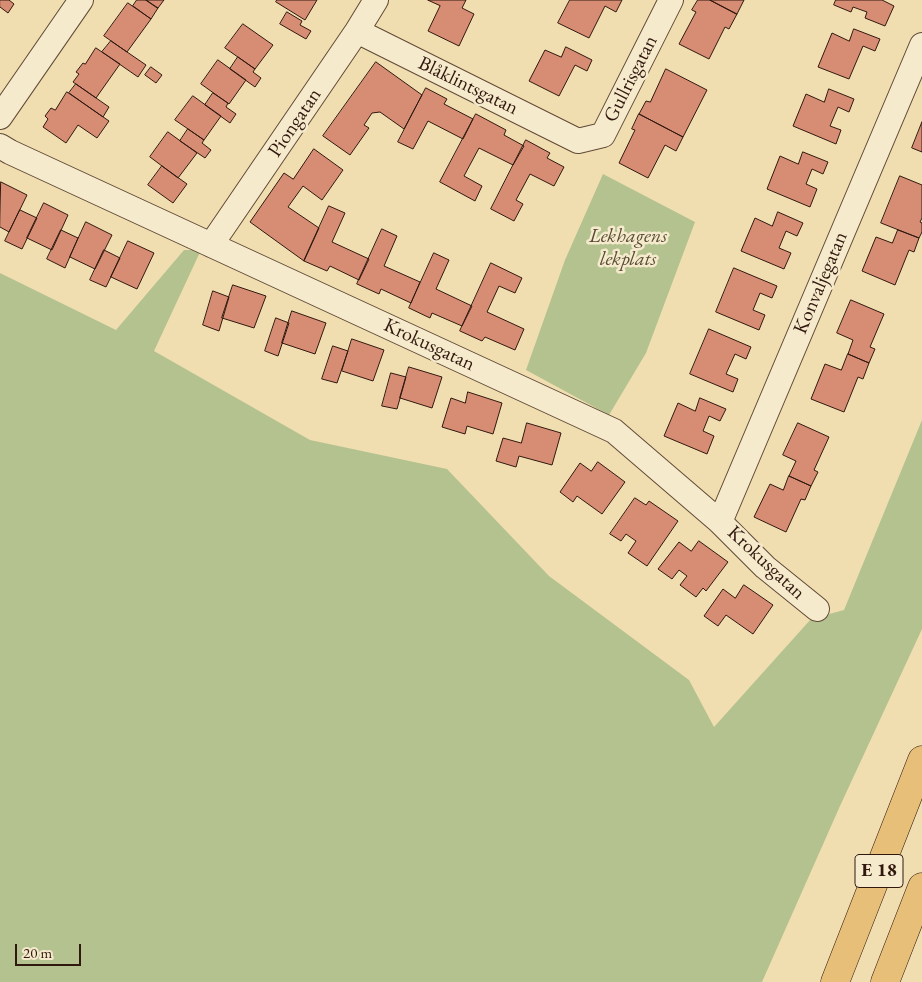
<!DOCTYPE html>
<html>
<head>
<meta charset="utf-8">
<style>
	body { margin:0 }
	#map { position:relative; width:922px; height:982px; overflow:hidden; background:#f0deb0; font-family:"EB Garamond",serif }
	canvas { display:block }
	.scale { position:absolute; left:15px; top:944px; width:66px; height:22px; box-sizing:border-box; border:2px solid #31180f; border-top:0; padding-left:6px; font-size:15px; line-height:18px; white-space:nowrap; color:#31180f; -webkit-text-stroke:4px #f5eacc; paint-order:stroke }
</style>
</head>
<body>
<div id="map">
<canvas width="922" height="982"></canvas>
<div class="scale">20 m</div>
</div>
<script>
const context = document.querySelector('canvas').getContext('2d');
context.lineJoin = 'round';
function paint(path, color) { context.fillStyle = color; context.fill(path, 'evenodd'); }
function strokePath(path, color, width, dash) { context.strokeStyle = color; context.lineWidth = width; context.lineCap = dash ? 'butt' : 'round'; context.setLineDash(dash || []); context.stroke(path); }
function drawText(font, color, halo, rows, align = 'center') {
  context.font = font + ' "EB Garamond",serif'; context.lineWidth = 5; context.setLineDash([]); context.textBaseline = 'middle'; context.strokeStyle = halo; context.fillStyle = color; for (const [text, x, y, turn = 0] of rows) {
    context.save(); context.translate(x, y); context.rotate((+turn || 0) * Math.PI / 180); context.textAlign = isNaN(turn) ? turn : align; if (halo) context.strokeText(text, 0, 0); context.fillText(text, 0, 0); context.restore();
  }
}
paint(new Path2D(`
	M603 174 695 222 646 353 609 415 526 370 565 260Z
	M184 250H201L154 351 310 440 447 469 549 576 689 680 714 727 811 619 844 610 922 420V629L840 806 762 982H0V273L116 330Z`), '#b4c290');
const building = new Path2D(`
	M0 0H9L14 4 8 13 0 7Z
	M137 0H146L158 8 151 19 133 6Z
	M146 0H164L158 8Z
	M277 0H317L305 20 276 2Z
	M428 0H466L462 8 474 14 459 46 428 31 440 6Z
	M570 0H622L616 12 605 6 589 38 558 23Z
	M698 0H710L737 14 729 29 725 27 709 59 679 44 696 12 692 10Z
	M710 0H744L737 14Z
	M836 0H882L894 6 885 26 865 18 867 12 853 7 851 12 834 5Z
	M128 3 151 19 127 52 104 36Z
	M287 12 302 21 300 25 311 31 306 39 280 24Z
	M243 24 273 45 255 69 225 48Z
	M854 29 880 39 875 51 863 46 849 79 818 67 832 33 849 41Z
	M111 41 146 65 138 77 102 52Z
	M566 47 592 60 587 71 575 65 559 96 529 81 545 50 561 57Z
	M96 48 120 64 96 98 73 82 79 74 76 72 83 63 85 64Z
	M238 57 255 69 253 72 261 78 255 87 230 69Z
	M218 60 246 80 229 104 201 84Z
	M376 62 422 95 404 129 380 112 372 113 364 125 369 128 350 155 323 136Z
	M151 67 162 75 156 83 145 75Z
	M666 69 707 90 683 137 639 114 646 101 650 102Z
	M76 84 109 107 103 117 69 93Z
	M426 88 447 99 444 104 473 119 463 139 428 121 413 149 398 142Z
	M829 89 854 99 849 112 838 107 830 126 841 130 836 144 793 126 806 94 824 102Z
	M67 92 109 121 97 138 78 125 66 143 43 127 48 119 45 116 51 108 55 110Z
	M213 93 228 103 226 107 236 114 230 123 205 105Z
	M193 96 221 116 204 140 175 120Z
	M476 114 506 130 504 135 524 146 513 165 479 148 464 176 482 186 475 201 440 182Z
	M639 114 683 137 676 151 665 145 648 178 619 163 635 130 632 129Z
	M922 122V152L912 148Z
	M188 129 204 140 202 143 211 150 205 158 180 141Z
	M168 132 197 153 178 178 150 157Z
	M526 140 550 153 547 158 564 167 554 186 530 174 516 200 523 204 514 221 491 209Z
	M314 149 343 170 322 200 303 186 288 207 319 228 304 261 250 222 284 173 293 179Z
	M803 152 828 162 823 174 812 169 806 184 817 189 810 207 767 189 780 156 798 164Z
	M162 166 187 184 173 203 148 185Z
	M900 176 922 185V218L920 222 922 223V232L919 238 881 223Z
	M1 182 27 195 9 232 0 227Z
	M44 203 68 215 52 250 27 238Z
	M329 206 345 213 332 242 369 259 359 280 330 266 327 271 304 261Z
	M20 210 37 218 22 249 5 241Z
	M778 212 803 223 797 236 786 231 779 248 791 253 784 269 741 251 755 218 772 226Z
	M86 222 112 235 95 269 70 257Z
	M382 229 397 236 384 266 420 282 411 303 381 289 379 294 357 284Z
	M61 230 78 238 65 268 47 259Z
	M898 230 919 238 914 252 909 250 895 285 862 271 876 237 892 243Z
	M128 241 154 253 137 289 111 277Z
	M104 250 120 258 106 287 90 280Z
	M434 253 449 260 436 289 472 306 462 326 432 313 430 318 409 308Z
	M491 263 522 278 515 293 499 286 487 312 524 329 515 350 485 337 482 341 460 331Z
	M734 268 777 286 772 298 760 293 753 310 765 315 759 330 716 312Z
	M233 285 266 296 254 328 222 318Z
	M213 291 229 297 219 331 203 325Z
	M851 300 884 314 870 347 875 349 869 363 848 354 853 340 837 333Z
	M292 311 326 323 315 354 282 343Z
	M276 318 289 323 278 356 265 351Z
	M709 329 751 347 746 359 735 354 726 374 738 379 733 392 690 374Z
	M352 339 384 350 373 381 342 371Z
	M333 346 348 351 337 383 322 379Z
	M848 354 869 363 863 379 858 377 844 412 811 399 825 364 841 370Z
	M409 367 442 377 432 408 400 398Z
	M391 373 406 377 397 409 382 406Z
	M468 392 502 403 493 434 467 426 465 434 442 427 451 398 465 403Z
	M700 398 726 409 720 421 709 416 703 431 714 436 707 454 664 436 678 403 695 411Z
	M527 423 561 433 552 465 519 456 516 467 496 461 503 438 521 443Z
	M798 423 829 437 814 470 818 472 811 486 789 476 796 461 783 455Z
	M598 462 625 482 602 514 577 496 573 502 560 492 580 463 591 471Z
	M789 476 811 486 805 500 801 499 786 532 754 517 770 484 783 490Z
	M635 498 646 505 649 501 678 521 647 566 628 553 636 541 626 534 621 541 610 534Z
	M699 541 728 562 706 591 703 588 696 597 680 585 687 576 679 570 672 579 658 569 679 542 691 551Z
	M744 585 773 605 753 634 726 615 718 626 704 616 723 589 735 598Z`);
paint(building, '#d78d74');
strokePath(building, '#31180f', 1);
const minor = new Path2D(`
	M357 31 578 141 603 135 671 0
	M0 117 81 0
	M0 146 10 152 614 431 720 522 765 567 817 609
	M211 245 357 31 376 0
	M720 522 922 45`);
const motorway = new Path2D(`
	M835 982 922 760
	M885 982 922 887`);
strokePath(minor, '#614a37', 26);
strokePath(motorway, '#31180f', 29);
strokePath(minor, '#f5eacc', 24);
strokePath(motorway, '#e8bf78', 28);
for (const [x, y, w] of [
	[879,871,48]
]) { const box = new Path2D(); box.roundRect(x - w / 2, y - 16.5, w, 33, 4); context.fillStyle = '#f5eacc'; context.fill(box); strokePath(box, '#31180f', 1); }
drawText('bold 19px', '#31180f', null, [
	["E 18",879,871]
]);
drawText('20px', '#31180f', '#f5eacc', [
	["Gullrisgatan",631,79,-63],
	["Blåklintsgatan",468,86,26],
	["Piongatan",295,123,-56],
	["Konvaljegatan",821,283,-67],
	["Krokusgatan",429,345,25],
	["Krokusgatan",766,563,43]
]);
drawText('italic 20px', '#584b36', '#f5eacc', [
	["Lekhagens",628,237],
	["lekplats",628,260]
]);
</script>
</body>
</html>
